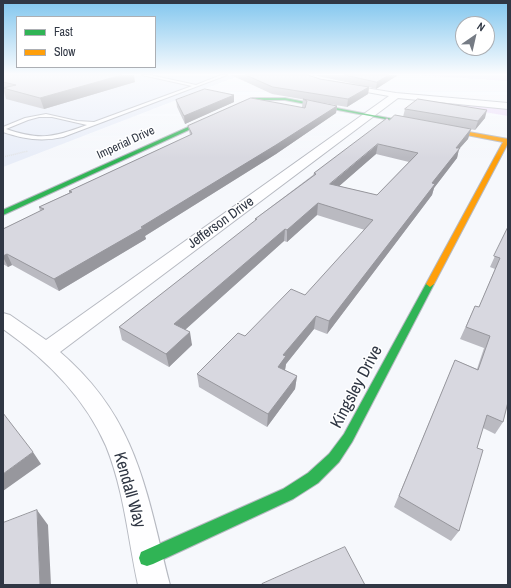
<!DOCTYPE html>
<html>
<head>
<meta charset="utf-8">
<style>
	body { margin:0 }
	#map { position:relative; width:511px; height:588px; overflow:hidden; background:#f6f8fc; font-family:"Archivo Narrow",sans-serif }
	canvas { display:block }
	.frame { position:absolute; inset:0; border:4px solid #303744; pointer-events:none }
	.legend { position:absolute; left:16px; top:16px; width:140px; height:52px; box-sizing:border-box; background:#fff; border:1px solid #acafb4; margin:0; padding:5px 7px; list-style:none; font-size:12px; color:#303744 }
	.legend li { display:flex; align-items:center; gap:8px; height:20px }
	.legend b { width:20px; border:1px solid #acafb4 }
	.north { position:absolute; left:455px; top:16px; width:40px; height:40px; box-sizing:border-box; background:#fff; border:1px solid #acafb4; border-radius:50%; rotate:34deg; font-size:11px; font-weight:700; line-height:16px; text-align:center; color:#303744 }
	.north::after { content:''; display:block; margin:auto; width:14px; height:18px; background:#757b84; clip-path:polygon(50% 0,100% 100%,50% 72%,0 100%) }
</style>
</head>
<body>
<div id="map">
<canvas width="511" height="588"></canvas>
<div class="frame"></div>
<ul class="legend">
<li><b style="height:5px;background:#30b455"></b>Fast</li>
<li><b style="height:5px;background:#ff9f0a"></b>Slow</li>
</ul>
<div class="north">N</div>
</div>
<script>
const context = document.querySelector('canvas').getContext('2d');
context.lineJoin = 'round';
function paint(path, color) { context.fillStyle = color; context.fill(path, 'evenodd'); }
function strokePath(path, color, width, dash) { context.strokeStyle = color; context.lineWidth = width; context.lineCap = dash ? 'butt' : 'round'; context.setLineDash(dash || []); context.stroke(path); }
function drawText(font, color, halo, rows, align = 'center') {
  context.font = font + ' "Archivo Narrow",sans-serif'; context.lineWidth = 3; context.setLineDash([]); context.textBaseline = 'middle'; context.strokeStyle = halo; context.fillStyle = color; for (const [text, x, y, turn = 0] of rows) {
    context.save(); context.translate(x, y); context.rotate((+turn || 0) * Math.PI / 180); context.textAlign = isNaN(turn) ? turn : align; if (halo) context.strokeText(text, 0, 0); context.fillText(text, 0, 0); context.restore();
  }
}
paint(new Path2D(`
	M3 75H241L3 167Z`), '#e8edf8');
paint(new Path2D(`
	M420 75H508V81Z
	M414 100 508 108V116Z`), '#ecdcf9');
const lane = new Path2D(`
	M142 75H150L196 85 221 75H227L63 137C41 142 24 139 3 132V127L25 118 46 114 77 121 94 122 192 86ZM39 117H52L87 125C54 137 41 141 6 129L28 120Z`);
const street = new Path2D(`
	M341 84 396 93 508 103V109L398 98 60 352C138 419 146 491 170 585H138C128 539 124 490 106 446 85 398 46 359 3 329V313L10 315 46 340 389 96 344 88 340 86Z`);
const fast = new Path2D(`
	M253 98H285L398 120 396 121 285 100H254L3 215V210Z
	M430 281 434 284 352 442 339 462 318 483 293 499 153 564 147 566 141 564 139 558 141 552 283 489 308 473 329 454 344 434 426 284Z`);
const slow = new Path2D(`
	M396 119 508 139V143L434 284 430 287 426 284 503 142 394 121V119Z`);
strokePath(lane, '#b6b9c1', 2);
strokePath(street, '#b6b9c1', 2);
strokePath(fast, '#b6b9c1', 2);
strokePath(slow, '#b6b9c1', 2);
strokePath(new Path2D(`
	M3 157 28 151`), '#e1e2e3', 1.5, [1, 1]);
paint(lane, '#fefeff');
paint(street, '#fefeff');
paint(fast, '#30b455');
paint(slow, '#ff9f0a');
paint(new Path2D(`
	M3 75 135 82 44 109 6 99 4 91H3Z
	M231 75H308L320 79 364 86 313 75H398L376 89 369 87 368 94 347 107 272 94Z
	M234 95V102L185 124 177 107 176 100Z
	M303 99 337 106 336 113 276 154 145 236 146 239 59 291 12 265 8 267 3 264V229L40 211 39 207 69 193V191L190 135 188 126 305 108 302 107Z
	M405 109 485 118 475 130 403 117Z
	M389 120 471 129 468 139 459 149 457 158 434 188 432 195 327 334 314 329 286 364 285 370 297 376 295 389 267 427 199 387 197 374 245 336 305 295 365 230 317 215 287 242 284 241 185 330 192 345 169 367 122 340 119 327 255 221V219L313 175 314 173ZM376 154 409 162 377 195 339 186Z
	M508 227 503 422 495 434 483 428 477 448 459 531 451 541 394 507 455 360 477 369 484 348 460 339 475 306 479 307 495 269 490 267Z`), '#babac1');
paint(new Path2D(`
	M122 75H134L135 82 44 109 40 98Z
	M389 75H398L376 89 377 82Z
	M369 87 368 94 347 107 348 99Z
	M234 95V102L185 124 184 116Z
	M337 106 336 113 276 154 145 236 146 239 59 291 54 279 141 227Z
	M487 110 485 118 475 130 478 121Z
	M471 129 468 139 459 149 457 158 434 188 432 195 327 334 329 321 432 183 456 148Z
	M378 144 376 154 329 195 330 184Z
	M318 203 317 215 287 242V230Z
	M285 229 284 241 177 337 174 324Z
	M7 254 12 265 8 267 3 257V256Z
	M316 316 314 329 286 364 285 370 277 380 278 367 283 355Z
	M190 332 192 345 169 367 166 354Z
	M297 376 295 389 267 427 268 414Z
	M33 452 41 464 3 491V474Z
	M37 510 48 525 51 585H40Z`), '#97979d');
const building = new Path2D(`
	M3 75H122L40 98 3 88 16 85 3 82Z
	M246 75H308L320 79 369 87 348 99 273 87Z
	M345 75H389L377 82Z
	M205 89 234 95 184 116 176 100Z
	M251 98 305 108 307 101 303 99 337 106 276 145 141 227 143 228 54 279 7 254 3 256V229L44 209 39 207 72 192 69 191 192 134 188 126Z
	M418 99 487 110 478 121 405 109Z
	M395 115 471 129 456 148H460L432 183 435 184 329 321 316 316 283 355 286 356 278 367 297 376 268 414 197 374 238 333 245 336 291 289 305 295 373 220 318 203 287 230 285 229 174 324 190 332 166 354 119 327 257 219H255L316 174 314 173 387 118 389 120ZM378 144 418 153 377 195 330 184Z
	M508 227V402L503 422 487 415 477 448 483 450 459 531 399 496 455 360 478 370 490 336 466 327 475 306 479 307 500 258 494 256Z
	M3 413 33 452 3 474Z
	M37 510 40 585H3V523Z
	M345 547 365 585H262V584Z`);
paint(building, '#d8d8e0');
strokePath(building, '#97979d', 1);
const sky = context.createLinearGradient(0, 0, 0, 158);
sky.addColorStop(0, '#81c6ee');
sky.addColorStop(0.47, '#fbfcfe');
sky.addColorStop(1, '#fbfcfe00');
context.fillStyle = sky;
context.fillRect(0, 0, 511, 158);
drawText('12px', '#303744', '#fff', [
	["Imperial Drive",126,143,-25]
]);
drawText('14px', '#303744', '#fff', [
	["Jefferson Drive",221,223,-36]
]);
drawText('17px', '#303744', '#fff', [
	["Kingsley Drive",357,387,-62],
	["Kendall Way",129,490,74]
]);
</script>
</body>
</html>
